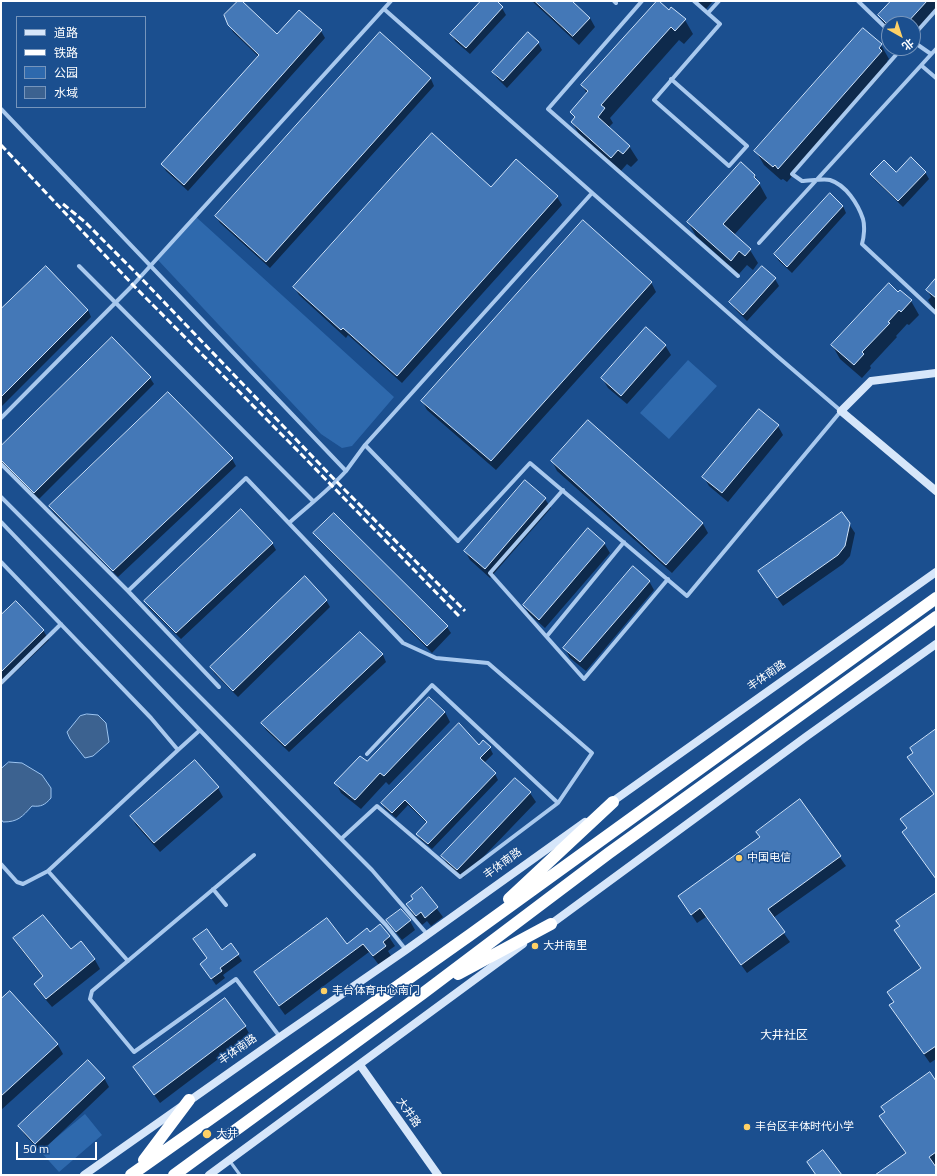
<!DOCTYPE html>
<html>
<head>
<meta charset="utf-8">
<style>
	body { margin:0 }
	#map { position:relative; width:937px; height:1176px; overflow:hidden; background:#1b4f8f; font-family:"Titillium Web","Noto Sans SC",sans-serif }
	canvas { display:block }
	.frame { position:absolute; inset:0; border:2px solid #fff; pointer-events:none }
	.legend { position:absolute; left:16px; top:16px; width:130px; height:92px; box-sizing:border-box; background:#1b4f8f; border:1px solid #7695bc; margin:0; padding:5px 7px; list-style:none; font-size:12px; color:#fff }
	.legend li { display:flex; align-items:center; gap:8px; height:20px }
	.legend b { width:20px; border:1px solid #7695bc }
	.north { position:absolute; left:881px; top:16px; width:40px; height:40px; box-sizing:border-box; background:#1b4f8f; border:1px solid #7695bc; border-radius:50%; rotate:141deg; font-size:11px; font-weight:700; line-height:16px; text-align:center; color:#fff }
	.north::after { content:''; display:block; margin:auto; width:14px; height:18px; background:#ffd166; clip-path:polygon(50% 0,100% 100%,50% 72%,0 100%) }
	.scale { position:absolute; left:16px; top:1142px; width:81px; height:18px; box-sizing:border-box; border:2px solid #fff; border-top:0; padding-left:5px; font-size:12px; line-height:14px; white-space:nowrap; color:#fff; -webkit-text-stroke:3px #1b4f8f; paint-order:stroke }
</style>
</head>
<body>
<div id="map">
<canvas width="937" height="1176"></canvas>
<div class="frame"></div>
<ul class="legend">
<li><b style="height:5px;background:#d6e6fa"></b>道路</li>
<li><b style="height:5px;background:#fff"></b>铁路</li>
<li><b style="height:11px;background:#2e69ad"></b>公园</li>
<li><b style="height:11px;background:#3c6290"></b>水域</li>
</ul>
<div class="north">北</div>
<div class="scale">50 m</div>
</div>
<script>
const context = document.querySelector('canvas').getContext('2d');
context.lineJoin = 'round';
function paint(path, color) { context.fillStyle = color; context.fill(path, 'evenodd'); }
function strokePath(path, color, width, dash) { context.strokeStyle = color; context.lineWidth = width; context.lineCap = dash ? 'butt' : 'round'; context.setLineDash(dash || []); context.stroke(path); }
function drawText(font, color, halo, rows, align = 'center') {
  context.font = font + ' "Titillium Web","Noto Sans SC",sans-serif'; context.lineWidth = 3; context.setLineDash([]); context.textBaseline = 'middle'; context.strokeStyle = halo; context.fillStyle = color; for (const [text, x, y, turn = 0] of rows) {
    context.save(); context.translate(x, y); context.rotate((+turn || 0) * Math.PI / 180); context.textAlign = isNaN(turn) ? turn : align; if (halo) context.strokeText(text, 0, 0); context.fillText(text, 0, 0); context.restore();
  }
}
paint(new Path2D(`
	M195 216 394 397 352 446 342 448 321 434 158 260Z
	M688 360 717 386 669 439 640 413Z
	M85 1114 102 1135 59 1172 40 1151Z`), '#2e69ad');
const water = new Path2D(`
	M87 714 98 715 106 723 109 742 93 756 85 758 70 739 67 732 80 716Z
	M9 762 22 763 42 775 51 788V798C45 805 41 807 32 806 22 817 18 822 3 822L1 819V769Z`);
paint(water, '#3c6290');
strokePath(water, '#9cc4f0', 1);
paint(new Path2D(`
	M240 1 277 36 299 11 321 31 325 38 188 191 166 171 162 164 258 56 233 32 229 24Z
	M482 1H495L502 8 506 15 470 54 455 41 452 34Z
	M532 1H571L590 18 595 27 579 45Z
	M697 1H713L706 9Z
	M892 1H936V13L913 39V24H889V31L879 16Z
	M669 11 685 20 693 34 684 44 679 40 610 118 613 123 609 127 629 146 638 160 631 167 627 164 620 172 580 136 572 122 575 119 571 112 587 94 582 85Z
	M380 34 431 79 434 86 270 268 220 223 216 216Z
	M538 43 542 50 507 88 497 78 493 72Z
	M881 45 889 59 887 61 890 65 787 182 783 179 781 180 764 165 756 151Z
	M741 164 755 176 767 198 734 235 750 250 758 263 753 270 747 265 739 274 696 236 688 222Z
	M925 172 929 179 903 207 875 180 871 174Z
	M491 188 557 197 562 205 402 383 348 335 346 338 299 295 294 287Z
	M843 206 846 213 792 273 779 261 775 254Z
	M775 279 779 286 747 321 735 309 731 302Z
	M936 280V313L928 300 931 297 927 290Z
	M651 282 656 292 496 470 427 410 422 401Z
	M898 293 911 301 919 315 909 325 907 324 896 336 897 337 870 366 871 368 862 378 840 359 832 345Z
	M88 310 91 317 1 407V311Z
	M665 345 671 355 627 404 608 388 602 378Z
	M150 378 154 384 39 499 1 462V447Z
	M588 421 703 524 708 533 672 573 557 471 552 461Z
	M778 426 783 435 728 502 709 486 704 477Z
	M232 459 236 466 118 577 54 513 50 507Z
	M545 499 551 508 490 578 470 560 465 551Z
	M849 524 855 533 850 556 843 564 783 606 765 581Z
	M315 533 447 627 451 633 432 653 319 540Z
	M272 543 276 550 181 639 149 608 145 601Z
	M604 543 610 553 545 628 529 614 524 605Z
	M649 581 654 590 586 671 570 658 565 648Z
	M326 600 330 607 238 697 215 674 211 668Z
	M1 617 43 630 49 640 1 686Z
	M360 633 383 655 386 662 289 752 266 730 262 723Z
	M430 698 445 712 450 722 389 785 386 782 361 809 341 793 336 783 367 762Z
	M490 748 493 754 484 763 495 774 498 780 432 849 420 839 417 834 427 823 408 805 396 818 385 809 382 803Z
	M218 788 223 797 160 852 136 825 131 816Z
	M530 793 536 802 463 878 448 866 443 857Z
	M800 801 846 866 773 918 790 942 747 973 706 917 697 923 679 896 761 838 757 832Z
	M422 889 443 917 431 926 427 921 422 925 413 914 407 904 414 899Z
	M936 894V1059L930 1063 896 1015 890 1006 894 1003 888 993 922 969 895 931Z
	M387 920 410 921 415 930 402 940 393 929Z
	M380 926 389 937 395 946 388 951 391 956 379 965 369 952 285 1015 255 973 347 945 370 933Z
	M14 939 71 951 81 943 95 960 100 969 52 1007 40 993 35 984 43 977 20 948Z
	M194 939 222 951 238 955 242 961 223 975 225 978 216 985 201 964 208 959Z
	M10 992 58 1045 63 1054 1 1110V1000Z
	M245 1026 250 1035 160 1103 134 1067Z
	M104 1078 109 1087 41 1152 25 1135 19 1126Z
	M936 1082V1165L934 1166 936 1169V1175H877L906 1154 880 1116Z`), '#0007');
const building = new Path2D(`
	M238 1H242L277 34 299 10 322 30 184 185 161 164 259 55 228 25 224 15Z
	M481 1H497L503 7 466 48 450 34Z
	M535 1H572L590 18 573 36Z
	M657 1H659L669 10 671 7 686 19 675 31 671 27 601 105 605 108 598 117 630 146 623 154 618 150 611 158 571 122 575 117 570 112 588 91 581 85Z
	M891 1H927L906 24H887L878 15Z
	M863 28 882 44 879 48 882 51 778 169 775 165 773 167 754 151Z
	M380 32 431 78 266 262 215 216Z
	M528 32 539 42 503 81 492 72Z
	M432 133 491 187 516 159 558 196 397 376 343 328 341 330 293 287Z
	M911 157 926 172 898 201 870 174 884 160 896 172Z
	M741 162 755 175 754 177 760 183 723 224 751 249 745 256 739 251 731 261 687 222Z
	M830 193 843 206 787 267 774 254Z
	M583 220 652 282 491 461 421 401Z
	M46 266 88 310 1 397V309Z
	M762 266 776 278 743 315 729 302Z
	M936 278V298L926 290Z
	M889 283 898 292 900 290 912 300 901 312 899 310 888 322 890 323 862 352 864 354 854 365 831 345Z
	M646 327 666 345 621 396 601 378Z
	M112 337 151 377 34 493 1 460V446Z
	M168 392 233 458 113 571 49 506Z
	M759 409 779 425 722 493 702 477Z
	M588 420 703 523 666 565 551 461Z
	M525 480 546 498 485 569 464 551Z
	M241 509 273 543 176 633 144 601Z
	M842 512 850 523 845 546 838 555 777 598 758 571Z
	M334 513 448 626 427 646 313 533Z
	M588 528 605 543 539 620 523 605Z
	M633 566 650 581 580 662 563 648Z
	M305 576 327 600 233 691 210 667Z
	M16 601 44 630 1 672V615Z
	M360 632 383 654 285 746 261 723Z
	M429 697 445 712 384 776 380 773 355 800 334 783 360 756 367 761Z
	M459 723 479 745 483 740 491 747 480 758 496 773 428 844 416 834 427 822 405 800 392 813 381 803Z
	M936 729V879L902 832 907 828 900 819 934 794 907 757 913 753 910 748Z
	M195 760 219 787 154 843 130 816Z
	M515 778 531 792 457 870 441 856Z
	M800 799 841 856 768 909 785 932 741 965 700 908 691 915 678 896 760 837 756 832Z
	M422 887 438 907 425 918 421 912 416 916 406 904 413 899 411 896Z
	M936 893V1046L924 1054 889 1005 894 1002 887 992 921 968 894 930 900 926 896 921Z
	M401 909 411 920 396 932 386 920Z
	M43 915 71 949 81 941 95 959 46 999 34 984 43 976 13 938Z
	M327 918 347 944 367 928 370 932 380 924 390 936 383 942 386 946 373 956 363 944 279 1006 254 972Z
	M207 929 222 950 231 943 239 954 220 968 222 971 211 979 200 964 207 958 193 939Z
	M10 991 58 1044 1 1096V999Z
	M225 998 246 1026 154 1095 133 1067Z
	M88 1060 105 1078 35 1144 18 1126Z
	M930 1072 936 1081V1152L929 1157 936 1167V1175H875L906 1153 879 1116 885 1112 881 1107Z
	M823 1150 842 1175H816L807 1162Z`);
paint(building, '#4478b7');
strokePath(building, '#cfe3fa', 1);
strokePath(new Path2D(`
	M229 1160 240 1175`), '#a9c9ee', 3);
strokePath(new Path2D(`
	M614 1 616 3
	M642 1 548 109 738 276
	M858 1 889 31
	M708 13 719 1
	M913 36 936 10
	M913 45H918L931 54
	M902 48 792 174 802 181C809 181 824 178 830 180 846 185 858 204 863 219 865 226 864 237 862 244L936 313
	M922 66 936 78
	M671 79 747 146 729 166 654 100 720 24 694 1
	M1 109 346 471 365 445 458 541 530 463 687 596 841 411 777 356 384 9
	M759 243 936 49
	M79 266 313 501
	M1 418 133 285 391 1
	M365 445 592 193
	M1 464 128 591
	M563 490 490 573 584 679 668 579
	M1 497 372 870 427 934
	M1 522 386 925 406 950
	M289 523C308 506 329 490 346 471
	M1 562 151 718 178 750 199 731
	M547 636 624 542
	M1 683 61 624
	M219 687 128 591 246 478 403 643 436 658 488 663 592 753 558 803
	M341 839 377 806 460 877 558 803 432 685 367 754
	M254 855 92 991 90 999 134 1052 236 979 280 1037
	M1 864 17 882 23 884 48 871
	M213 889 226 905
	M128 961 48 871 178 750`), '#a9c9ee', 4);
strokePath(new Path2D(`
	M936 373 871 381 841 411 936 491
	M609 804 936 572
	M547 927 807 736 936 644
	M360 1065 438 1175
	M84 1175 280 1037 406 950 585 822
	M209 1175 523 944`), '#d6e6fa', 8);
strokePath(new Path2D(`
	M509 899 613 802
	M458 974 551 924
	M144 1160 189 1100
	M131 1175 470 935 936 598
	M174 1175 422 994 609 853 936 617`), '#fff', 12);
strokePath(new Path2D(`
	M1 145 133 285 299 452 459 616
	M63 204 85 222 140 277 336 481 465 611`), '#fff', 3, [7, 3]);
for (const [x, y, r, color] of [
	[739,858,4,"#ffd166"],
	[535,946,4,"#ffd166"],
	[324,991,4,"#ffd166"],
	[747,1127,4,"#ffd166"],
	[207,1134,5,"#ffd166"]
]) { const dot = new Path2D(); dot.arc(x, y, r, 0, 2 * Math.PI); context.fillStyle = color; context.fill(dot); strokePath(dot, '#1b4f8f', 1.5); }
drawText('11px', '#fff', '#1b4f8f', [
	["丰体南路",767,676,-35],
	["丰体南路",503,864,-36],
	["丰体南路",238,1050,-35],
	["大井路",408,1113,55]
]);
drawText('11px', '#fff', '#1b4f8f', [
	["中国电信",747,858],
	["大井南里",543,946],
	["丰台体育中心南门",332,991],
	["丰台区丰体时代小学",755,1127],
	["大井",216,1134]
], 'left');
drawText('12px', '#fff', '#1b4f8f', [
	["大井社区",784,1036]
]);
</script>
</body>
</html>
